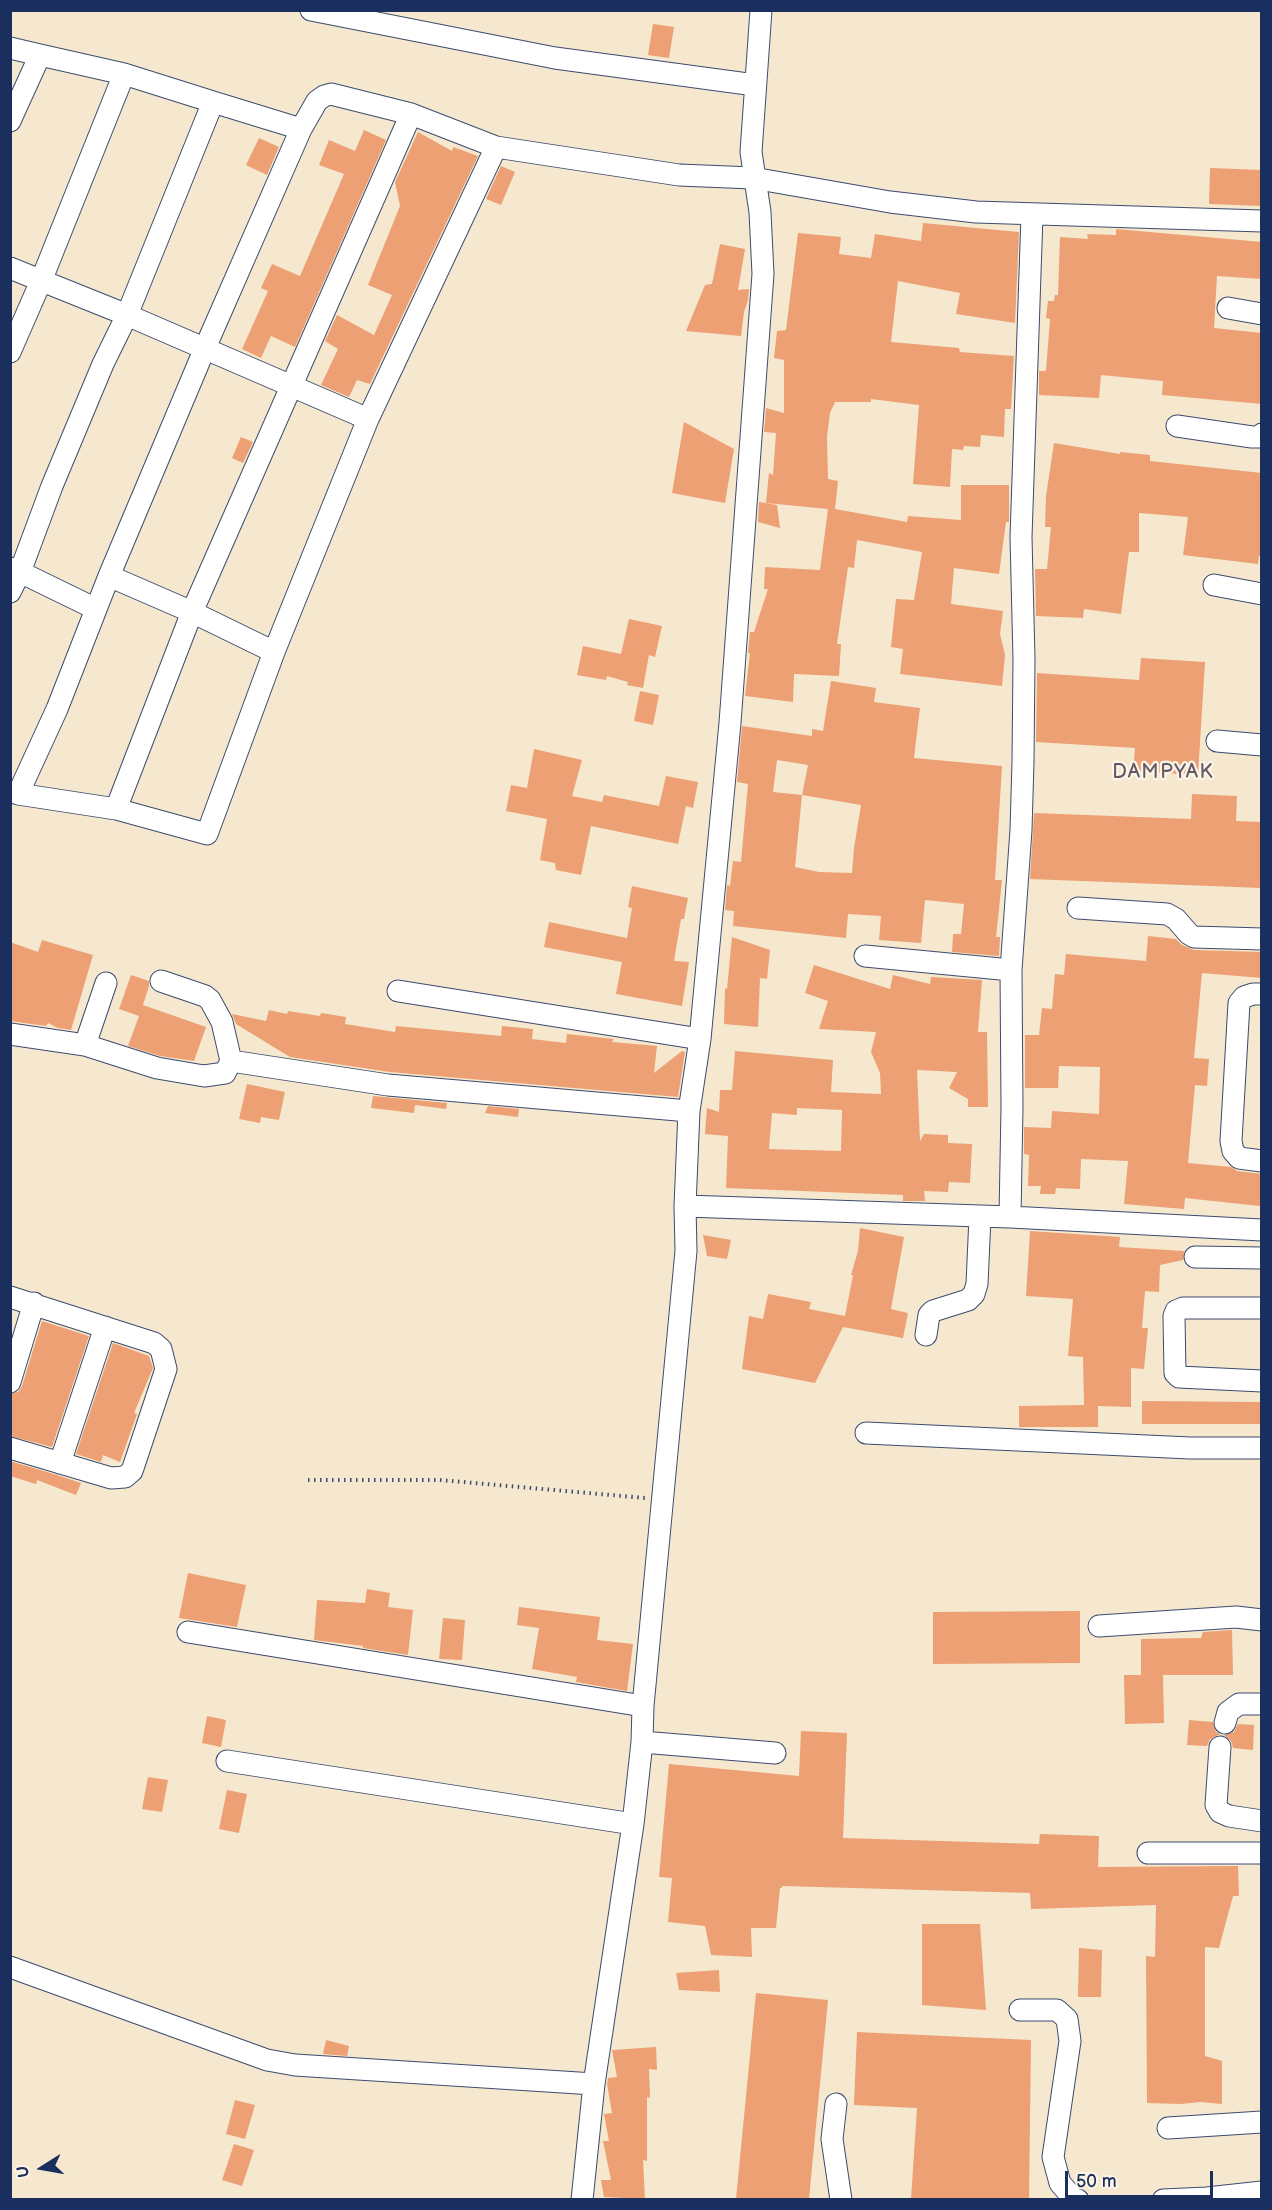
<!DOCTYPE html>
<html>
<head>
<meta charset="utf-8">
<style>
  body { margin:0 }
  #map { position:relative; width:1272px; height:2210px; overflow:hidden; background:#f5e8cf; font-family:"Balsamiq Sans",sans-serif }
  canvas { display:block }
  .frame { position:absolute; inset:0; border:12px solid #1b2f5e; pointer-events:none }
  .north { position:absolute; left:12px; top:2138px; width:60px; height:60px; -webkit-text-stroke:4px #fcf5e5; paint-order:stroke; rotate:259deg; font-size:16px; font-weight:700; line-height:24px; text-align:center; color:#1b2f5e }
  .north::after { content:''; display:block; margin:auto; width:21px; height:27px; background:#1b2f5e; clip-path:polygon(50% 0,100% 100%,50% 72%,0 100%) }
  .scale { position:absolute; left:1065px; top:2171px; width:148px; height:27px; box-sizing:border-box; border:3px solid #1b2f5e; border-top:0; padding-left:8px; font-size:18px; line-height:21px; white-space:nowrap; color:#1b2f5e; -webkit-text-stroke:4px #fcf5e5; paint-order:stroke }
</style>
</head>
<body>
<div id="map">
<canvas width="1272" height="2210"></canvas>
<div class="frame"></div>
<div class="north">U</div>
<div class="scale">50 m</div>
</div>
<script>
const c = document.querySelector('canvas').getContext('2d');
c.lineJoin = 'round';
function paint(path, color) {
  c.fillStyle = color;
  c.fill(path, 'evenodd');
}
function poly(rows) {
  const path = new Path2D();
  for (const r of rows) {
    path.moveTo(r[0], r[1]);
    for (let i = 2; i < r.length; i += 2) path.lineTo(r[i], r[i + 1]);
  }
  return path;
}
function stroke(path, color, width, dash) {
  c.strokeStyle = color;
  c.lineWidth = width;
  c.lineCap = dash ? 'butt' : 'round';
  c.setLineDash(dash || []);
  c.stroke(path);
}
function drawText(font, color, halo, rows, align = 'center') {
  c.font = font + ' "Balsamiq Sans",sans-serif';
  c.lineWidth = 4.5;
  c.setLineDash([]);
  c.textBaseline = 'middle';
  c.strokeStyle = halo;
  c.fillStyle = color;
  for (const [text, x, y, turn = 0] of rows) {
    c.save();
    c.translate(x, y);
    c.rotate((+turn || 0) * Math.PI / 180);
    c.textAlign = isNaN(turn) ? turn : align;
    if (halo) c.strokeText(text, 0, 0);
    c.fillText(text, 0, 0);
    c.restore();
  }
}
paint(poly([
  [653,24,674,27,669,58,648,55],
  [364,130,386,140,295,347,271,336,261,358,242,349,268,291,261,288,272,264,300,276,344,174,319,165,329,140,355,151],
  [418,132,452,151,453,147,478,156,370,384,357,380,349,397,321,385,338,349,325,341,337,315,374,335,392,295,368,285,400,206,395,182],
  [259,138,279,147,267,175,246,165],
  [501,166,515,172,501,205,486,199],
  [1210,168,1262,170,1262,206,1209,204],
  [923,223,1019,232,1015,323,956,314,960,293,898,281,891,342,959,348,960,352,1014,356,1011,409,1005,409,1004,437,981,435,980,447,964,446,963,450,952,449,950,487,913,484,919,405,871,399,871,402,835,402,830,413,827,437,828,479,838,481,835,509,907,522,908,516,961,520,961,485,1009,485,1009,522,1006,522,999,574,954,568,951,604,1003,611,1000,634,1005,655,1002,686,900,674,903,649,891,647,896,599,914,600,922,552,857,540,854,568,848,567,837,644,841,644,839,676,794,674,793,702,745,696,750,653,748,653,750,632,754,632,768,589,764,589,765,567,820,570,828,509,766,503,769,473,773,475,776,433,764,432,766,408,784,413,784,360,774,358,777,331,786,330,798,233,841,237,839,254,871,258,875,234,921,241],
  [1116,229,1262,242,1262,279,1217,276,1214,328,1262,333,1262,404,1162,395,1163,381,1101,375,1099,398,1039,395,1039,371,1046,371,1050,319,1046,318,1048,301,1054,301,1055,295,1058,295,1060,237,1088,239,1087,234,1116,235],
  [720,244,745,249,738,290,749,289,748,300,744,312,741,336,686,331,705,285,712,284],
  [684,422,734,449,725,503,672,493],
  [241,437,253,442,243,463,232,458],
  [1054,443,1120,454,1120,452,1150,455,1150,461,1262,473,1262,556,1259,556,1258,564,1183,555,1188,517,1139,513,1139,552,1129,552,1121,614,1084,609,1083,618,1036,616,1035,569,1047,569,1051,527,1045,527,1046,496],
  [759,502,777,505,780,528,758,522],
  [629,619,662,626,655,657,649,655,643,688,627,685,628,682,607,676,606,680,577,675,583,646,621,654],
  [1141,658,1205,662,1198,775,1133,771,1135,748,1036,742,1037,673,1139,680],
  [831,681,876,688,874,702,920,708,914,758,1002,766,995,880,1002,880,996,937,1000,937,999,956,952,952,953,934,961,934,964,904,925,900,921,943,879,940,881,916,848,914,846,938,733,926,734,911,725,910,727,885,730,886,733,861,741,862,748,784,737,782,742,726,812,736,812,729,823,731],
  [777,760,808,765,802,795,773,792],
  [802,795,861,805,854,848,852,873,819,872,795,867],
  [640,691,659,695,653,725,634,721],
  [534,749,582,760,572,796,602,802,604,795,659,806,666,776,698,782,693,808,686,806,678,844,591,826,581,875,556,870,555,863,540,860,547,819,506,811,511,785,527,788],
  [1192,794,1237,796,1236,821,1262,822,1262,888,1030,879,1034,813,1191,819],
  [632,886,688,898,684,919,681,919,674,961,689,962,682,1006,616,994,622,962,544,947,549,922,627,938,632,908,628,907],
  [1148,936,1176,939,1182,945,1194,950,1262,952,1262,978,1202,973,1194,1058,1209,1059,1207,1086,1195,1085,1188,1163,1231,1167,1237,1171,1262,1174,1260,1206,1185,1198,1184,1209,1124,1204,1128,1161,1081,1159,1080,1189,1056,1188,1055,1194,1040,1194,1041,1186,1028,1186,1029,1155,1024,1154,1024,1127,1051,1128,1052,1111,1099,1114,1100,1067,1059,1066,1058,1088,1025,1088,1025,1035,1039,1035,1042,1008,1052,1009,1055,974,1064,975,1066,954,1146,961],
  [732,937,770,950,767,979,760,978,758,1027,724,1024,725,988,727,989],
  [42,940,93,955,71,1030,58,1028,48,1023,46,1026,10,1021,10,942,38,952],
  [814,965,890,989,893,975,930,984,931,977,982,980,978,1032,987,1032,988,1107,968,1107,968,1099,949,1088,957,1072,917,1070,920,1141,924,1134,948,1135,948,1143,972,1144,970,1183,949,1182,948,1192,924,1191,925,1201,903,1201,903,1195,726,1188,728,1136,705,1134,707,1108,719,1112,720,1090,732,1090,735,1051,833,1060,831,1092,881,1094,880,1073,871,1052,876,1032,819,1029,828,1001,805,993],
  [797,1108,842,1110,841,1151,769,1149,772,1113,797,1115],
  [131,975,149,981,149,986,143,1005,206,1027,194,1061,160,1056,128,1046,139,1016,119,1009],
  [269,1010,287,1014,288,1011,320,1016,321,1013,346,1017,345,1024,395,1032,396,1026,501,1036,502,1026,533,1029,532,1039,566,1043,567,1034,614,1039,612,1042,657,1046,654,1073,682,1051,685,1052,678,1097,390,1072,290,1057,236,1024,232,1014,266,1021],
  [247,1084,285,1092,279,1120,261,1117,260,1123,239,1119],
  [373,1096,447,1103,446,1109,415,1105,414,1113,371,1108],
  [488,1106,519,1109,518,1117,485,1113],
  [860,1228,904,1237,891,1309,908,1313,903,1338,843,1327,815,1383,742,1369,749,1316,763,1319,768,1294,811,1302,809,1309,845,1316,853,1275,851,1275,858,1251],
  [1030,1231,1120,1237,1119,1247,1184,1251,1183,1260,1160,1265,1159,1292,1145,1291,1142,1328,1148,1328,1144,1369,1131,1368,1131,1407,1098,1406,1098,1427,1019,1427,1019,1406,1084,1405,1083,1357,1068,1356,1073,1299,1026,1296],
  [703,1235,731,1240,727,1259,707,1256],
  [42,1321,89,1336,52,1447,10,1436,10,1394,18,1392,22,1386],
  [113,1343,149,1356,153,1368,134,1413,137,1414,120,1462,103,1455,101,1462,76,1454],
  [1142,1401,1260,1402,1260,1424,1142,1424],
  [10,1461,57,1475,81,1483,76,1495,37,1480,36,1484,10,1476],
  [188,1573,246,1585,237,1627,179,1618],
  [367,1589,390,1593,388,1607,413,1610,408,1655,363,1648,363,1646,314,1640,317,1600,365,1603],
  [519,1607,600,1617,597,1640,633,1644,627,1691,576,1682,577,1677,532,1669,539,1628,517,1625],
  [1080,1611,1080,1663,933,1664,933,1612],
  [443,1618,465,1620,462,1660,439,1659],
  [1232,1630,1233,1675,1163,1675,1164,1723,1125,1724,1124,1675,1141,1675,1141,1639,1201,1638,1203,1632],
  [207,1716,226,1720,221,1747,202,1743],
  [1189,1720,1213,1722,1216,1732,1220,1734,1210,1739,1207,1746,1187,1745],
  [1238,1724,1254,1725,1253,1750,1233,1748,1231,1741,1224,1735,1234,1732],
  [801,1731,847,1733,843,1838,1039,1844,1040,1834,1099,1836,1098,1867,1238,1866,1239,1896,1233,1896,1219,1948,1205,1947,1205,2056,1222,2061,1222,2104,1200,2102,1181,2104,1147,2103,1146,1956,1155,1957,1156,1905,1031,1909,1030,1893,782,1886,782,1888,780,1888,776,1928,751,1928,752,1957,711,1955,705,1926,668,1922,672,1878,659,1877,669,1764,799,1776],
  [148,1777,168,1780,162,1812,142,1809],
  [227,1790,247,1794,239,1833,219,1829],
  [922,1924,980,1924,986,2010,922,2005],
  [1079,1948,1102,1950,1101,1997,1078,1997],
  [719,1970,720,1992,679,1990,676,1973],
  [756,1993,828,2000,809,2199,736,2199],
  [857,2032,1031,2040,1029,2199,911,2199,917,2108,854,2105],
  [326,2040,349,2046,347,2056,323,2054],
  [656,2047,657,2070,649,2069,650,2098,647,2097,647,2161,643,2160,645,2199,604,2197,601,2180,611,2180,603,2141,609,2141,604,2114,612,2113,607,2084,608,2078,617,2077,612,2050],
  [235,2100,255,2105,245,2139,226,2134],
  [234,2144,254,2150,242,2186,222,2180]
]), '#eca074');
const minor = poly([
  [311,10,555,58,755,85],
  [10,48,40,55],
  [10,121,40,55,124,74],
  [301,129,213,102,127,315,368,419],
  [496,147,368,419,274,652,207,834,116,809,18,794,57,709,109,576,205,348,301,129,317,101,324,96,331,94,411,114,496,147,679,175,753,178,890,202,976,212,1262,221],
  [10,268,127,315,103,364,52,486,20,572,96,609],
  [1228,308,1262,314],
  [10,352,41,281,124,74,213,102],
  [1177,426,1252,437,1259,437,1262,434],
  [10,568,20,572,10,592],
  [109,576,192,612,274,652],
  [1214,585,1262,594],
  [1217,741,1262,745],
  [116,809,192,612,411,114],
  [1078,908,1167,914,1176,919,1189,934,1194,937,1262,939],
  [865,956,1011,970],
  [161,981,205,996,210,1000,222,1022,231,1061],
  [398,991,700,1039],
  [1262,994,1253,994,1244,997,1239,1003,1231,1141,1233,1151,1239,1158,1262,1161],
  [10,1034,85,1045,157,1068,204,1076,225,1073,231,1061,388,1085,689,1111],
  [85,1045,106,983],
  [685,1206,1010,1217,1262,1230],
  [1010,1217,1012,1107,1011,970,1021,830,1023,762,1024,659,1021,537,1032,215],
  [1195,1257,1262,1258],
  [10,1297,154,1343,161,1349,166,1369,132,1471,125,1477,111,1478,10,1448],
  [1262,1308,1183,1308,1176,1311,1174,1316,1175,1373,1179,1377,1262,1381],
  [926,1335,929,1315,933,1311,968,1300,974,1294,977,1284,980,1217],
  [10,1382,34,1303],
  [866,1433,1190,1448,1262,1448],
  [60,1463,105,1327],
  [1099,1626,1236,1617,1262,1620],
  [188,1632,643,1706],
  [1225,1723,1228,1712,1239,1704,1262,1704],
  [642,1742,775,1753],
  [1220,1747,1216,1805,1220,1812,1229,1816,1262,1821],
  [227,1761,633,1824],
  [1148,1853,1262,1853],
  [10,1967,267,2060,295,2065,594,2084],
  [1020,2010,1057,2010,1067,2019,1070,2041,1053,2157,1060,2183,1073,2198,1078,2200],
  [836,2104,832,2139,841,2200],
  [1168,2128,1262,2122],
  [582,2200,594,2084,633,1824,642,1742,643,1706,686,1251,685,1206,689,1111,700,1039,730,723,763,274,760,212,751,152,761,10],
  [1163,2200,1207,2198,1262,2192]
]);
stroke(minor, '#3c4b6f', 23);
stroke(poly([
  [308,1480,440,1480,645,1498]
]), '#3c4b6f', 4, [1.5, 4.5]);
stroke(minor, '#fff', 21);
c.letterSpacing = '1.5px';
drawText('20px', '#645766', '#fcf5e5', [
  ["DAMPYAK",1163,773]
]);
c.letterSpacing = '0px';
</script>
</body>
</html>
